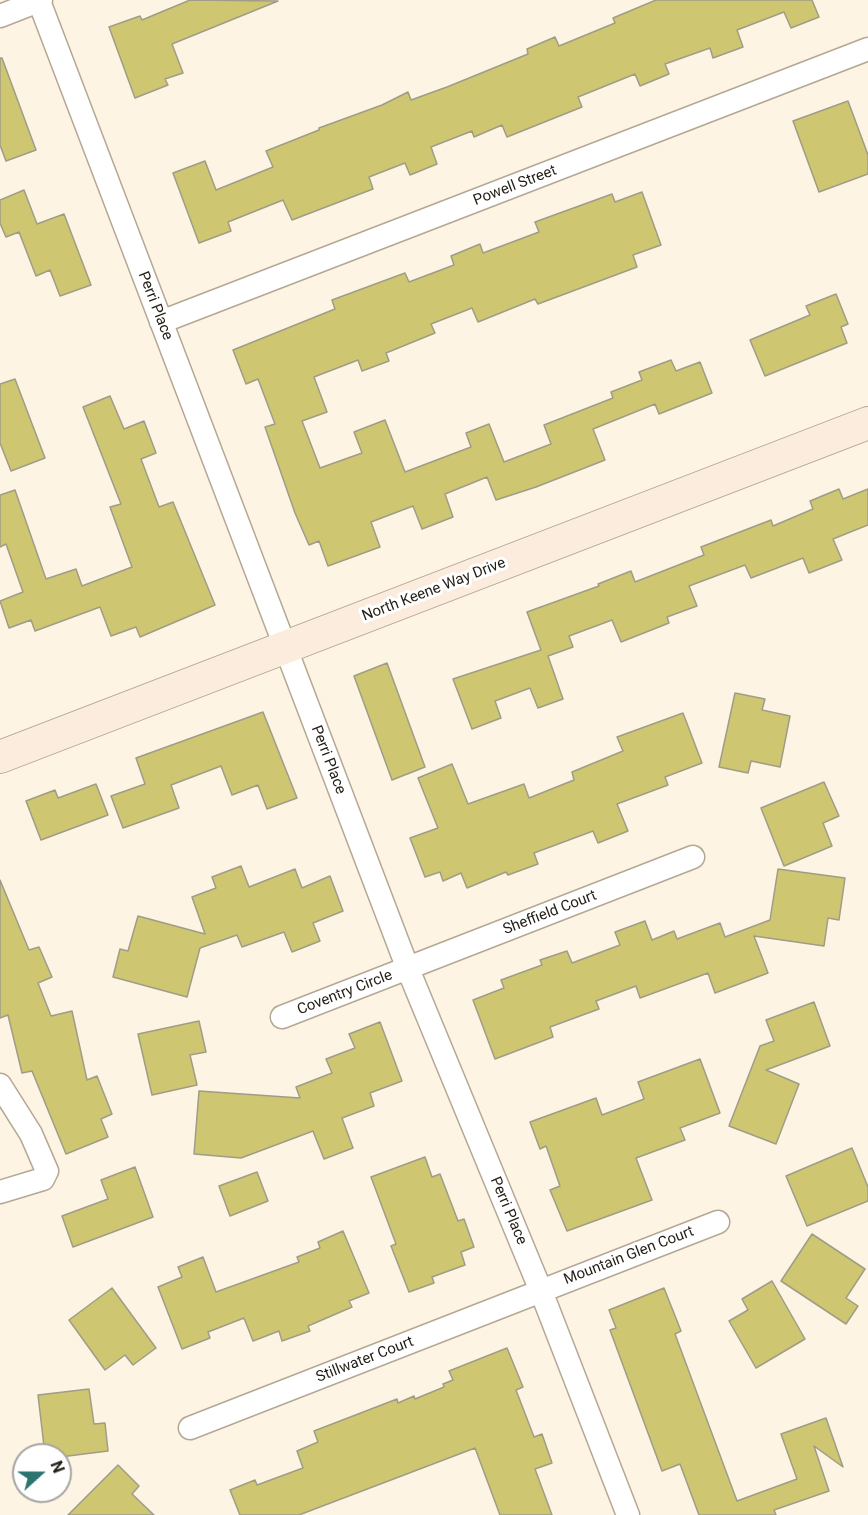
<!DOCTYPE html>
<html>
<head>
<meta charset="utf-8">
<style>
  body { margin:0 }
  #map { position:relative; width:868px; height:1515px; overflow:hidden; background:#fef4e3; font-family:Roboto,sans-serif }
  canvas { display:block }
  .north { position:absolute; left:12px; top:1443px; width:60px; height:60px; box-sizing:border-box; background:#fff; border:2px solid #a7a5a2; border-radius:50%; rotate:69deg; font-size:16px; font-weight:700; line-height:24px; text-align:center; color:#221e16 }
  .north::after { content:''; display:block; margin:auto; width:21px; height:27px; background:#2b746f; clip-path:polygon(50% 0,100% 100%,50% 72%,0 100%) }
</style>
</head>
<body>
<div id="map">
<canvas width="868" height="1515"></canvas>
<div class="north">N</div>
</div>
<script>
const c = document.querySelector('canvas').getContext('2d');
c.lineJoin = 'round';
function paint(path, color) {
  c.fillStyle = color;
  c.fill(path, 'evenodd');
}
function poly(rows) {
  const path = new Path2D();
  for (const r of rows) {
    path.moveTo(r[0], r[1]);
    for (let i = 2; i < r.length; i += 2) path.lineTo(r[i], r[i + 1]);
  }
  return path;
}
function stroke(path, color, width, dash) {
  c.strokeStyle = color;
  c.lineWidth = width;
  c.lineCap = dash ? 'butt' : 'round';
  c.setLineDash(dash || []);
  c.stroke(path);
}
function drawText(font, color, halo, rows, align = 'center') {
  c.font = font + ' Roboto,sans-serif';
  c.lineWidth = 6;
  c.setLineDash([]);
  c.textBaseline = 'middle';
  c.strokeStyle = halo;
  c.fillStyle = color;
  for (const [text, x, y, turn = 0] of rows) {
    c.save();
    c.translate(x, y);
    c.rotate((+turn || 0) * Math.PI / 180);
    c.textAlign = isNaN(turn) ? turn : align;
    if (halo) c.strokeText(text, 0, 0);
    c.fillText(text, 0, 0);
    c.restore();
  }
}
const building = poly([
  [190,0,278,1,172,44,183,73,165,79,168,85,135,98,109,27,140,16,142,20,190,0],
  [656,0,812,0,819,17,791,28,784,12,737,30,743,47,713,58,710,48,665,64,669,74,640,86,635,74,578,97,582,107,507,137,502,125,474,137,472,131,431,147,437,164,410,175,405,163,369,177,373,189,292,220,283,200,228,222,231,231,199,243,173,173,205,161,216,190,273,167,266,151,319,130,319,128,382,105,408,92,411,100,447,87,528,54,527,49,555,37,559,46,615,23,613,18,656,0],
  [0,58,2,58,36,150,6,161,0,145,0,58],
  [848,101,868,155,868,174,819,192,793,121,848,101],
  [24,190,37,224,64,214,91,285,60,296,50,270,36,276,19,232,6,237,0,223,0,200,24,190],
  [642,192,661,245,633,255,637,267,538,304,535,299,478,322,472,308,431,324,435,333,386,353,389,361,362,371,358,360,314,377,327,412,302,421,320,468,362,453,354,432,385,420,405,472,471,447,466,433,489,424,504,462,551,444,544,425,613,398,611,392,642,380,639,372,671,360,676,371,700,362,712,393,659,414,655,404,593,429,605,460,536,487,496,500,487,477,445,494,453,517,422,529,413,506,371,522,380,547,328,566,319,541,309,545,295,513,265,427,275,424,258,379,246,384,233,350,335,309,332,300,405,273,409,282,454,265,451,256,480,244,483,253,539,232,535,222,612,194,615,202,642,192],
  [836,294,848,324,841,327,847,343,765,376,750,340,810,315,806,306,836,294],
  [15,379,45,458,11,471,0,443,0,384,15,379],
  [110,396,124,429,144,421,156,453,141,459,159,507,173,502,215,605,140,637,136,627,111,636,100,607,35,631,31,620,9,628,0,601,23,592,6,544,0,547,0,495,15,490,46,579,76,569,82,586,132,567,110,507,121,504,83,407,110,396],
  [839,489,843,499,868,489,868,525,833,539,842,560,809,573,803,558,751,578,745,565,689,586,697,606,667,617,669,623,621,642,612,620,569,636,573,647,548,656,563,699,538,708,530,688,495,701,501,718,472,729,453,679,541,650,527,612,599,586,598,584,631,571,635,582,704,555,701,547,771,520,773,526,813,509,810,501,839,489],
  [387,663,425,767,392,780,354,676,387,663],
  [735,693,765,699,762,710,790,716,780,767,751,761,748,773,719,767,735,693],
  [263,712,297,798,267,809,258,785,232,795,221,766,171,785,179,808,123,828,111,796,145,784,136,758,263,712],
  [683,713,702,763,665,777,668,785,617,804,628,831,598,843,593,831,534,853,538,864,508,875,506,872,467,888,461,873,443,881,440,872,425,877,410,838,438,828,418,778,452,764,468,804,524,784,529,798,574,780,572,772,623,751,617,737,683,713],
  [824,782,839,816,823,823,832,846,784,866,761,808,824,782],
  [96,784,108,815,41,840,26,801,55,790,58,798,96,784],
  [241,866,249,887,295,869,302,888,330,876,343,911,313,923,320,941,292,952,284,932,242,947,237,935,200,948,187,997,113,977,120,949,128,951,138,916,205,934,192,897,216,888,212,877,241,866],
  [778,869,845,878,839,920,828,918,824,946,754,936,768,973,715,993,708,973,640,998,636,986,596,1001,599,1009,550,1027,553,1037,495,1059,473,1000,504,988,501,980,542,965,540,960,567,951,572,963,620,945,615,932,645,921,652,940,674,931,677,939,720,923,725,937,770,920,778,869],
  [0,880,29,950,39,947,52,977,38,983,51,1016,72,1011,87,1080,97,1076,112,1114,101,1119,108,1137,66,1154,32,1071,22,1073,8,1015,0,1018,0,880],
  [814,1002,830,1046,766,1070,799,1084,776,1144,729,1126,760,1046,774,1041,766,1020,814,1002],
  [199,1021,206,1052,190,1055,197,1085,152,1095,138,1034,199,1021],
  [380,1022,402,1081,370,1093,374,1106,342,1118,353,1148,324,1159,313,1131,241,1158,194,1154,199,1091,300,1098,296,1087,332,1073,326,1059,355,1048,349,1034,380,1022],
  [700,1059,720,1113,680,1128,685,1140,636,1158,652,1200,567,1231,550,1190,560,1186,546,1146,540,1149,530,1122,596,1098,602,1115,644,1099,638,1082,700,1059],
  [852,1148,868,1187,868,1201,807,1226,786,1176,852,1148],
  [425,1157,432,1177,440,1174,458,1221,464,1219,474,1247,461,1252,465,1265,432,1277,434,1283,409,1292,391,1246,396,1244,371,1177,425,1157],
  [135,1167,153,1217,73,1247,62,1216,108,1199,101,1180,135,1167],
  [257,1172,268,1201,230,1216,219,1186,257,1172],
  [343,1231,369,1293,349,1301,352,1307,308,1326,310,1331,282,1341,279,1331,253,1341,244,1318,208,1332,210,1338,182,1349,158,1287,182,1277,178,1267,203,1257,216,1292,299,1262,297,1257,320,1248,318,1242,343,1231],
  [812,1234,865,1269,846,1298,858,1306,846,1324,781,1281,812,1234],
  [772,1281,805,1339,756,1368,729,1321,748,1310,742,1299,772,1281],
  [112,1288,156,1348,133,1365,125,1355,105,1370,69,1320,112,1288],
  [664,1288,681,1331,675,1334,737,1501,797,1479,781,1434,826,1418,843,1467,814,1446,829,1491,774,1510,776,1515,699,1515,680,1464,662,1471,610,1330,616,1328,609,1310,664,1288],
  [507,1348,523,1387,516,1390,534,1437,542,1434,552,1463,535,1469,552,1515,500,1515,475,1448,299,1515,240,1515,230,1490,255,1480,257,1485,303,1468,297,1451,318,1442,314,1431,397,1399,398,1403,414,1396,415,1399,444,1387,443,1384,453,1380,449,1371,507,1348],
  [89,1389,94,1424,105,1423,108,1451,60,1457,45,1455,38,1395,89,1389],
  [118,1465,139,1486,132,1494,154,1515,68,1515,118,1465]
]);
paint(building, '#cec670');
stroke(building, '#9f9d87', 1.5);
const street = poly([
  [39,1,408,969,541,1291,628,1515],
  [0,16,41,0],
  [161,322,868,49],
  [282,1017,693,857],
  [0,1085,31,1134,47,1171,43,1179,0,1192],
  [190,1428,718,1222]
]);
const secondary = poly([
  [0,757,868,423]
]);
stroke(street, '#b4a894', 25);
stroke(secondary, '#b4a894', 34);
stroke(street, '#fff', 22);
stroke(secondary, '#fcecde', 32);
drawText('15px', '#221e16', '#fff', [
  ["Powell Street",515,186,-21],
  ["Perri Place",155,306,69],
  ["North Keene Way Drive",434,590,-21],
  ["Perri Place",328,760,69],
  ["Sheffield Court",550,913,-21],
  ["Coventry Circle",345,993,-21],
  ["Perri Place",508,1211,67],
  ["Mountain Glen Court",629,1256,-21],
  ["Stillwater Court",365,1360,-21]
]);
</script>
</body>
</html>
